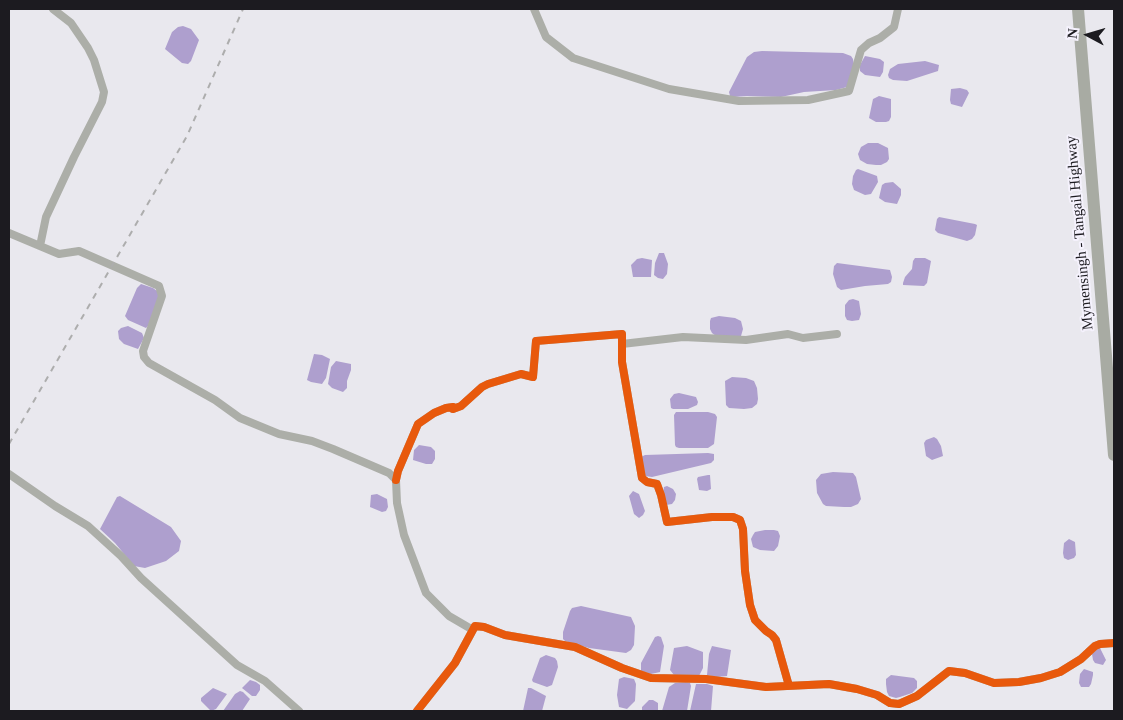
<!DOCTYPE html>
<html>
<head>
<meta charset="utf-8">
<style>
  body { margin:0 }
  #map { position:relative; width:1123px; height:720px; overflow:hidden; background:#e9e8ee; font-family:"Times New Roman",serif }
  canvas { display:block }
  .frame { position:absolute; inset:0; border:10px solid #1c1b20; pointer-events:none }
  .north { position:absolute; left:1063px; top:10px; width:50px; height:50px; -webkit-text-stroke:4px #f5f2fd; paint-order:stroke; rotate:276deg; font-size:14px; font-weight:700; line-height:20px; text-align:center; color:#1c1b20 }
  .north::after { content:''; display:block; margin:auto; width:18px; height:22px; background:#1c1b20; clip-path:polygon(50% 0,100% 100%,50% 72%,0 100%) }
</style>
</head>
<body>
<div id="map">
<canvas width="1123" height="720"></canvas>
<div class="frame"></div>
<div class="north">N</div>
</div>
<script>
const c = document.querySelector('canvas').getContext('2d');
c.lineJoin = 'round';
function paint(path, color) {
  c.fillStyle = color;
  c.fill(path, 'evenodd');
}
function poly(rows) {
  const path = new Path2D();
  for (const r of rows) {
    path.moveTo(r[0], r[1]);
    for (let i = 2; i < r.length; i += 2) path.lineTo(r[i], r[i + 1]);
  }
  return path;
}
function stroke(path, color, width, dash) {
  c.strokeStyle = color;
  c.lineWidth = width;
  c.lineCap = dash ? 'butt' : 'round';
  c.setLineDash(dash || []);
  c.stroke(path);
}
function drawText(font, color, halo, rows, align = 'center') {
  c.font = font + ' "Times New Roman",serif';
  c.lineWidth = 4;
  c.setLineDash([]);
  c.textBaseline = 'middle';
  c.strokeStyle = halo;
  c.fillStyle = color;
  for (const [text, x, y, turn = 0] of rows) {
    c.save();
    c.translate(x, y);
    c.rotate((+turn || 0) * Math.PI / 180);
    c.textAlign = isNaN(turn) ? turn : align;
    if (halo) c.strokeText(text, 0, 0);
    c.fillText(text, 0, 0);
    c.restore();
  }
}
paint(poly([
  [183,26,191,29,199,40,191,61,188,64,182,63,165,49,172,32,178,27],
  [762,51,843,53,851,56,853,59,854,66,847,87,836,90,804,92,781,97,747,96,733,97,730,96,729,92,747,57,754,52],
  [865,56,880,59,884,62,883,72,880,77,865,75,860,71,860,65],
  [925,61,939,65,938,71,907,81,893,80,889,78,888,75,890,69,898,64],
  [960,88,967,90,969,93,962,107,951,104,950,100,951,89],
  [879,96,891,99,891,117,889,121,886,122,876,122,869,118,873,99],
  [868,143,878,143,888,148,889,159,887,162,881,165,876,165,867,164,860,160,858,154,861,147],
  [858,169,877,176,878,182,871,194,865,195,854,190,852,184,853,176,856,170],
  [893,182,901,189,901,195,897,204,885,202,879,198,882,185,885,183],
  [939,217,975,224,977,225,975,235,972,239,967,241,938,233,935,230,937,219],
  [659,253,664,253,668,264,667,274,663,279,658,278,654,275,655,263],
  [642,258,652,260,651,277,633,277,631,265,637,259],
  [915,258,925,258,931,261,927,283,924,286,903,285,903,283,905,277,912,269,913,261],
  [837,263,890,270,892,277,891,282,888,284,865,286,841,290,837,287,833,274,834,266],
  [141,284,153,288,157,291,159,297,148,326,146,328,128,320,125,316,137,288],
  [853,299,859,301,861,314,859,320,852,321,847,320,845,316,845,305,849,300],
  [719,316,735,318,741,321,743,329,741,336,716,336,712,333,710,329,710,321,711,318],
  [128,326,142,333,144,338,138,349,124,344,119,339,118,331,121,328],
  [314,354,322,355,330,359,326,378,322,384,311,382,307,380],
  [336,361,351,364,351,370,347,381,347,388,343,392,332,388,328,384,331,367],
  [732,377,746,378,754,381,757,388,758,399,757,404,752,408,744,409,729,408,726,405,725,381],
  [679,393,696,397,698,402,697,405,688,409,673,409,671,408,670,399,674,394],
  [676,412,708,412,715,414,717,417,714,444,708,448,679,448,676,447,675,445,674,415],
  [934,437,937,439,941,446,943,456,932,460,926,456,924,443,926,440],
  [419,445,431,447,435,451,435,459,432,464,426,464,413,460,414,450],
  [708,453,714,454,714,460,711,463,652,477,645,476,641,457,645,455],
  [833,472,853,473,856,477,861,499,858,504,851,507,844,507,826,506,823,504,817,493,816,480,821,474],
  [708,475,710,475,711,489,707,491,699,490,697,479,698,477],
  [667,486,673,489,676,494,675,500,672,504,666,505,663,493,664,487],
  [633,491,639,494,645,511,643,515,639,518,634,514,629,496],
  [377,494,387,499,388,507,386,511,382,512,370,507,371,495],
  [120,496,171,527,181,541,179,551,166,561,145,568,134,566,115,543,100,529,117,497],
  [765,530,774,530,778,531,780,536,778,546,774,551,760,550,753,547,751,539,753,535,755,532],
  [1069,539,1075,542,1076,555,1074,558,1068,560,1064,558,1063,553,1064,543],
  [581,606,631,617,635,626,634,645,631,650,626,653,589,648,565,641,563,639,563,632,570,611,572,608],
  [658,636,661,637,664,646,660,672,651,674,641,671,641,663,655,637],
  [687,646,703,652,703,668,699,676,683,677,674,675,670,670,674,648],
  [712,646,731,650,727,676,717,677,707,675,709,654],
  [1098,648,1100,648,1106,660,1103,665,1095,663,1093,660,1092,654],
  [546,655,555,658,557,661,558,667,552,685,547,687,533,682,532,680,540,658],
  [1084,669,1093,672,1093,675,1091,684,1089,687,1081,687,1079,683,1080,674],
  [891,675,914,678,917,681,917,688,912,693,900,697,896,698,889,696,887,692,886,684,886,679],
  [624,677,634,679,636,684,635,701,627,709,619,707,617,695,619,679],
  [250,680,256,682,260,685,260,690,256,696,252,696,242,688],
  [686,682,690,683,691,686,687,711,662,711,669,687,675,683],
  [696,684,707,684,713,686,711,711,690,711],
  [213,688,227,694,216,709,211,711,201,701,201,698],
  [528,688,531,688,546,696,542,711,523,711],
  [240,691,243,692,250,699,242,711,223,711,235,694],
  [649,700,653,700,658,703,658,711,642,711,642,707]
]), '#ae9fce');
stroke(poly([
  [534,9,546,37,573,58,669,89,739,101,808,100,849,91,861,50,869,43,880,38,894,27,898,9],
  [9,233,59,254,79,251,159,286,162,296,143,351,144,357,149,363,215,400,240,418,279,434,312,441,333,449,389,473,396,480,397,503,404,535,426,593,449,616,473,630],
  [40,246,46,217,74,157,102,102,104,92,94,60,88,48,71,23,53,9],
  [622,344,683,337,746,340,788,334,803,338,837,334],
  [9,474,55,506,88,526,121,556,141,578,237,665,265,681,299,711],
  [396,480,398,471,418,424,434,413,446,408,453,407,453,409,461,406,482,387,488,384,521,374,533,377,536,341,622,334,622,362,642,478,647,482,657,484,661,495,667,522,712,517,733,517,740,520,743,529,745,571,750,605,755,620,766,631,772,635,776,640,789,686],
  [417,711,455,663,475,626,484,627,505,635,575,647,622,668,651,678,706,679,766,687,829,684,857,689,877,695,890,703,899,704,917,696,949,671,965,673,994,683,1019,682,1041,678,1060,672,1081,659,1095,646,1100,644,1114,643]
]), '#acaea8', 8);
stroke(poly([
  [1078,9,1114,455]
]), '#a8aba3', 12);
stroke(poly([
  [9,444,187,136,243,9]
]), '#adadad', 2, [6, 6]);
stroke(poly([
  [396,480,398,471,418,424,434,413,446,408,453,407,453,409,461,406,482,387,488,384,521,374,533,377,536,341,622,334,622,362,642,478,647,482,657,484,661,495,667,522,712,517,733,517,740,520,743,529,745,571,750,605,755,620,766,631,772,635,776,640,789,686],
  [417,711,455,663,475,626,484,627,505,635,575,647,622,668,651,678,706,679,766,687,829,684,857,689,877,695,890,703,899,704,917,696,949,671,965,673,994,683,1019,682,1041,678,1060,672,1081,659,1095,646,1100,644,1114,643]
]), '#e8590c', 8);
drawText('15px', '#1c1b20', '#f5f2fd', [
  ["Mymensingh - Tangail Highway",1080,233,-95]
]);
</script>
</body>
</html>
